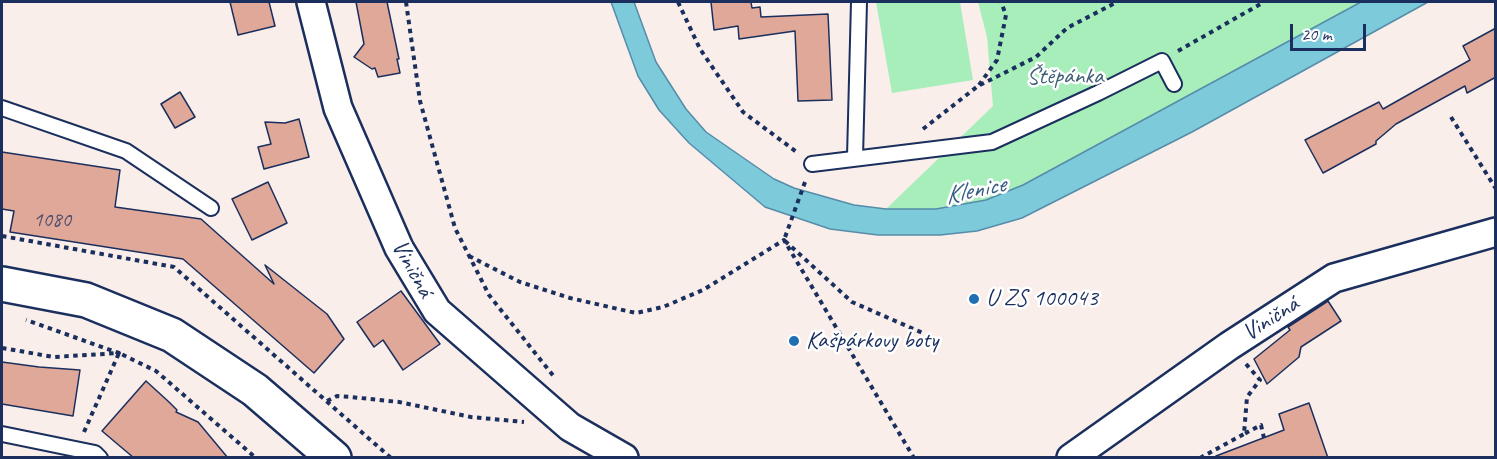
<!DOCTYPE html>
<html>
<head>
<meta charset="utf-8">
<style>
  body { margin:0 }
  #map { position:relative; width:1497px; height:459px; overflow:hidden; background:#f9eeea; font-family:Caveat,sans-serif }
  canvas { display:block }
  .frame { position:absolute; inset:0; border:3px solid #1b2f5e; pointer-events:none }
  .scale { position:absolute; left:1290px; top:24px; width:76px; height:27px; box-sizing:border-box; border:3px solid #1b2f5e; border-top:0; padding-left:8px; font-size:18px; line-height:21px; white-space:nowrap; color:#1b2f5e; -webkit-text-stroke:4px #fff; paint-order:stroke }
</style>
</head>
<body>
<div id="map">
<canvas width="1497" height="459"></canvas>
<div class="frame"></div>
<div class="scale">20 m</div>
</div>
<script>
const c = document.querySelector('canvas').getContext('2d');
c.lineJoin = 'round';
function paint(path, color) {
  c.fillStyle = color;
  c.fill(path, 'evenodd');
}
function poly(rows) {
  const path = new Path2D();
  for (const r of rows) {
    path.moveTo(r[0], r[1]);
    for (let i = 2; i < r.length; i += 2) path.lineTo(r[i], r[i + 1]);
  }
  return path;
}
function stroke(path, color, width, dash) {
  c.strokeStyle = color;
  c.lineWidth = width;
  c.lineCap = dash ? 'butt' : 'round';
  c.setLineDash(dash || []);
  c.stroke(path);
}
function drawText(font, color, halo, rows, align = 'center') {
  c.font = font + ' Caveat,sans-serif';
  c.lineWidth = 5;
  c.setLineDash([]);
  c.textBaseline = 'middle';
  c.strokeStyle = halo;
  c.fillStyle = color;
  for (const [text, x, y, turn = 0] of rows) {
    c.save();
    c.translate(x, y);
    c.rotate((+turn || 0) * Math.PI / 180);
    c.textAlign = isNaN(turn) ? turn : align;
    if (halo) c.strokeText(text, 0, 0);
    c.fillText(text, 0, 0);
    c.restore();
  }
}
paint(poly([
  [876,2,960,2,973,80,892,93],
  [978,2,1361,2,1023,185,986,200,936,209,886,209,993,106,987,37]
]), '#a7eebb');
const water = poly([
  [611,2,634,2,656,62,686,109,706,132,774,179,794,188,854,205,886,209,936,209,986,200,1023,185,1361,2,1428,2,1192,132,1022,218,977,231,940,235,878,235,830,229,765,207,689,143,659,110,638,76,611,2]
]);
paint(water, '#7dcadb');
stroke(water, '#568ca9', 1.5);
const building = poly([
  [230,2,269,2,275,26,238,35,230,2],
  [356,2,387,2,399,59,397,59,400,73,378,77,375,68,372,69,354,57,364,44,356,2],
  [711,2,751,2,752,8,760,7,761,17,828,14,832,100,798,101,795,31,739,39,738,26,714,30,711,2],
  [1496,28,1496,77,1467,93,1465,86,1396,124,1376,141,1376,144,1323,173,1305,140,1379,102,1383,109,1470,60,1463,46,1496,28],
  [180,92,195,117,175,128,161,104,180,92],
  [299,119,309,157,264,169,258,147,271,144,265,122,285,123,299,119],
  [2,152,120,170,115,207,201,219,274,284,265,265,327,314,344,339,314,373,183,259,10,232,14,211,2,209,2,152],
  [268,182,287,223,252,240,232,199,268,182],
  [401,291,440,344,403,370,383,340,374,347,357,322,401,291],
  [1328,301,1341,321,1301,347,1299,357,1267,384,1254,359,1290,330,1288,327,1328,301],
  [2,362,39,367,80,370,73,416,2,404,2,362],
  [146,381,169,402,177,410,176,412,198,422,228,458,134,458,102,431,146,381],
  [1309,403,1328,458,1217,458,1216,456,1284,430,1279,414,1309,403]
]);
paint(building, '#e0a898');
stroke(building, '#1b2f5e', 1.5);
const lane = poly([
  [2,108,126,151,211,208],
  [855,157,859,2],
  [812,164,992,142,1098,93,1162,61,1174,84],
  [2,434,95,453,100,458]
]);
const street = poly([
  [311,2,338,108,399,248,437,311,570,427,624,458],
  [1071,458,1229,346,1334,278,1496,232]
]);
const secondary = poly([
  [2,284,86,300,172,335,255,390,334,458]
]);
stroke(lane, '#1b2f5e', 18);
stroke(street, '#1b2f5e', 32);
stroke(secondary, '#1b2f5e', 38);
stroke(poly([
  [406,2,420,101,455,228,489,295,555,378],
  [678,2,700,49,743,112,798,153],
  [1178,51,1264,2],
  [979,85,997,60,1006,15,1001,2],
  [1451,117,1496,189],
  [923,129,978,86,1036,57,1067,28,1117,2],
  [805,182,784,240,852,302,925,334],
  [2,236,174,267,391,458],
  [469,256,520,282,570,298,636,313,663,307,703,290,784,240,914,458],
  [2,348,54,357,119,353,26,320],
  [1246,364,1260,380,1247,397,1244,434,1261,425,1264,438],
  [327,401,337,396,351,397,399,402,471,417,524,422],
  [84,432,119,353,156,371,256,458],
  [1200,458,1244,434]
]), '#1b2f5e', 4, [4.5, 4.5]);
stroke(lane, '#fff', 14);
stroke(street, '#fff', 27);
stroke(secondary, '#fff', 33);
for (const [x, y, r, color] of [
  [974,299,6,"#1f6fb2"],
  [794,341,6,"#1f6fb2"]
]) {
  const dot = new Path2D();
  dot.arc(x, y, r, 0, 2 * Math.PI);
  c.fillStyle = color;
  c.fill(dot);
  stroke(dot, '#fff', 2);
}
drawText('21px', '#4c4d6c', null, [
  ["1080",52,220]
]);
drawText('24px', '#3e5f75', '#fff', [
  ["Štěpánka",1065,77]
]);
drawText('24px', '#1b2f5e', '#fff', [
  ["Viničná",412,269,61],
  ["Viničná",1271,319,-33]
]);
drawText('24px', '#1b2f5e', '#fff', [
  ["U ZS 100043",986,299],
  ["Kašpárkovy boty",806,341]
], 'left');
drawText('italic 26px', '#385e84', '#fff', [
  ["Klenice",975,191,-12]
]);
</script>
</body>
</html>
